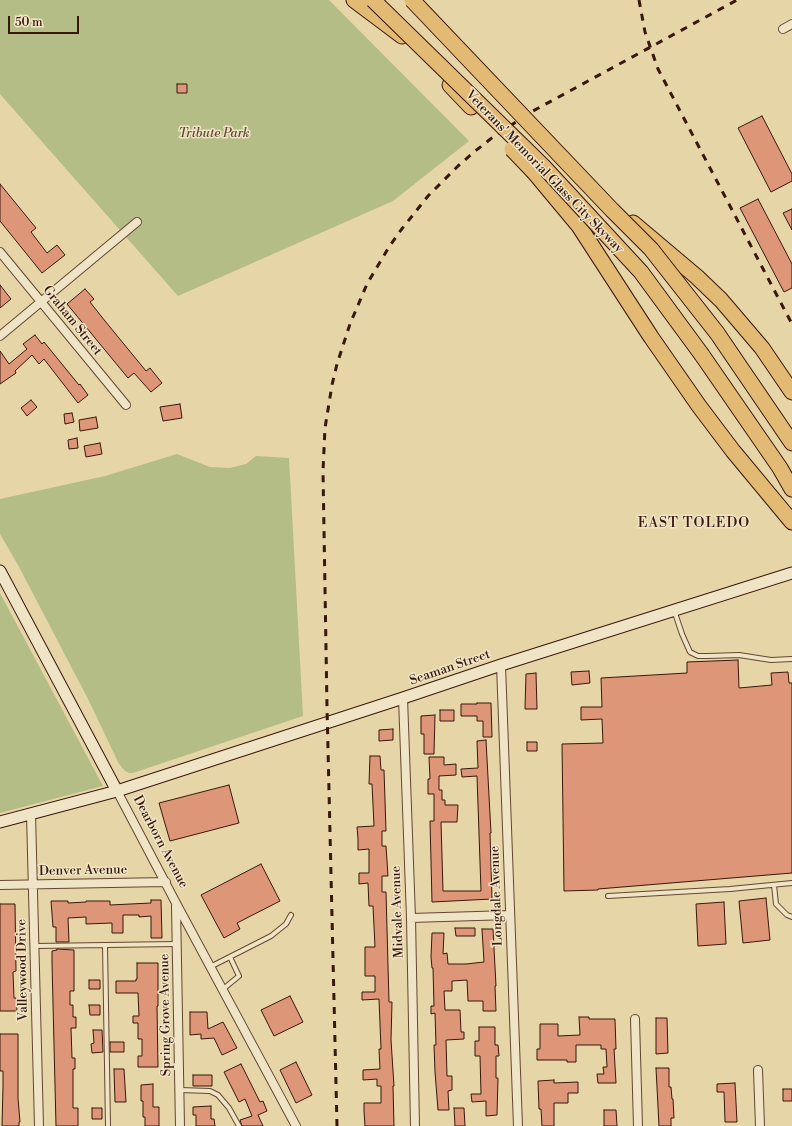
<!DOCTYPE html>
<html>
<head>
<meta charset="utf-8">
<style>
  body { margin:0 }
  #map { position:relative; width:792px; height:1126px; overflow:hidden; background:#e6d5a7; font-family:"Libre Bodoni",serif }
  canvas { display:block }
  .scale { position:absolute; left:8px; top:16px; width:71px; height:18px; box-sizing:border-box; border:2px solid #39170b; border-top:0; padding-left:5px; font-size:12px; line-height:14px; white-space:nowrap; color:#39170b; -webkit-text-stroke:3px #efe4c6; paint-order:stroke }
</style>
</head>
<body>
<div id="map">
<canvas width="792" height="1126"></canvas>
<div class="scale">50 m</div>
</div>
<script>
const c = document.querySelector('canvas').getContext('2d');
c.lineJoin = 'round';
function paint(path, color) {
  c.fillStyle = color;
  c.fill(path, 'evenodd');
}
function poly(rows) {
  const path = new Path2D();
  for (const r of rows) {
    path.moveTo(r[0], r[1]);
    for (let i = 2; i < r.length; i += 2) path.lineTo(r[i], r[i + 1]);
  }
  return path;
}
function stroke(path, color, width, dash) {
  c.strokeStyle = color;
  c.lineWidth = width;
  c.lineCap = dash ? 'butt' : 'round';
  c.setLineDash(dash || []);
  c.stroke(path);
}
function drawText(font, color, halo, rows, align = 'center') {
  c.font = font + ' "Libre Bodoni",serif';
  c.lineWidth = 3;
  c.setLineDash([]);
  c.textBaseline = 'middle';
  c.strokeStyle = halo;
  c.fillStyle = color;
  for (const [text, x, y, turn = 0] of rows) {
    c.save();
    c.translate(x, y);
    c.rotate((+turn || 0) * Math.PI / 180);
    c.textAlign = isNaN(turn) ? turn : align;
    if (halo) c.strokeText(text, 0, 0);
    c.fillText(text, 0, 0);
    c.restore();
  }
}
paint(poly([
  [0,0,329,0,469,141,393,201,178,296,0,94],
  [177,454,210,467,230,468,246,464,256,456,289,458,303,716,133,773,129,773,125,771,119,764,88,699,18,565,0,534,0,499,105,476],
  [0,593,103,786,0,813]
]), '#b5bd87');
const building = poly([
  [177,84,187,84,187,93,177,93,177,84],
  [762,116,792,174,792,181,771,192,738,128,762,116],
  [0,184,36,228,31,232,47,253,57,245,65,255,42,273,0,221,0,184],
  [758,199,792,264,792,288,784,292,740,208,758,199],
  [792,209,792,230,783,213,792,209],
  [0,285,11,299,0,308,0,285],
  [85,289,94,299,90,302,105,321,146,371,150,368,162,383,151,392,134,373,128,378,67,304,85,289],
  [35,335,42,344,44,342,79,385,80,384,88,395,78,403,44,359,39,364,32,355,15,371,16,373,0,384,0,351,9,364,27,349,23,344,35,335],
  [31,400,37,407,27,416,21,408,31,400],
  [180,404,182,418,163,421,160,407,180,404],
  [72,413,74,422,65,424,64,414,72,413],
  [96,417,98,428,80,431,79,420,96,417],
  [77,438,78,448,69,449,68,440,77,438],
  [100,443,102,454,86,457,84,446,100,443],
  [738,660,739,688,772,685,771,673,788,672,789,683,792,683,792,873,598,889,598,890,564,891,562,744,603,743,602,719,581,720,581,707,602,707,601,678,687,673,687,662,738,660],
  [589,671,590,683,572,685,571,672,589,671],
  [536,673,537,709,525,709,526,674,536,673],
  [477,703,491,703,492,737,483,737,483,721,477,721,477,716,461,716,461,704,477,704,477,703],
  [440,710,454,710,454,721,440,721,440,710],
  [435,715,434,754,424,754,424,734,421,734,421,716,435,715],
  [393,729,393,740,379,741,379,730,393,729],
  [486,740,491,833,490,833,492,899,432,902,430,821,434,821,434,794,428,794,428,779,430,779,429,757,444,757,444,765,456,764,456,775,439,776,439,790,442,790,442,800,445,800,445,805,458,805,457,822,441,822,443,891,481,891,477,776,462,777,461,769,478,768,477,741,486,740],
  [527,742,537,742,537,751,527,751,527,742],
  [370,756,380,756,381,770,384,770,386,831,382,831,382,846,386,846,388,876,382,876,382,892,386,892,389,1002,392,1002,391,1040,394,1086,393,1086,394,1126,365,1126,364,1111,364,1103,381,1103,381,1086,377,1086,377,1079,363,1080,363,1070,380,1069,379,1049,381,1049,379,999,362,1000,362,992,375,992,375,976,365,976,365,947,375,947,373,906,369,906,368,883,359,884,359,873,369,873,369,849,358,850,358,839,357,827,374,826,372,784,369,784,370,756],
  [229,785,239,823,170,841,159,803,229,785],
  [261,864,280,901,237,923,240,929,224,938,201,895,261,864],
  [766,898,770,940,743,943,739,901,766,898],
  [151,900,161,900,162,938,151,938,151,916,139,917,139,915,123,915,123,933,112,933,112,923,86,924,86,917,68,918,69,942,56,942,56,927,53,927,51,901,68,901,68,903,86,902,86,901,110,901,110,905,151,903,151,900],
  [724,902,726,944,698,946,696,904,724,902],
  [0,904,15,904,16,971,13,972,14,998,16,998,17,1011,0,1011,0,904],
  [455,928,475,928,475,936,456,936,455,928],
  [482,929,493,929,496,986,495,986,496,1011,483,1011,483,1001,468,1001,467,980,452,981,452,991,444,991,445,1010,460,1010,461,1032,464,1032,464,1039,446,1040,447,1076,452,1076,452,1090,448,1091,449,1110,438,1110,435,1072,434,1045,436,1045,435,1013,431,1014,431,1006,434,1006,433,968,432,968,431,957,432,933,444,933,443,954,447,953,448,964,466,964,484,962,482,929],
  [57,949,74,950,74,991,70,991,70,1005,73,1005,73,1017,76,1017,76,1028,71,1028,72,1058,75,1058,75,1069,73,1069,73,1108,78,1108,78,1126,56,1126,52,963,52,951,57,950,57,949],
  [137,963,158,963,158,1006,157,1006,158,1067,138,1067,138,1056,142,1056,142,1039,138,1039,138,1023,133,1023,133,1016,139,1016,138,993,116,993,116,981,136,981,136,979,137,979,137,963],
  [89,980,100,980,100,989,89,989,89,980],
  [290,996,303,1022,274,1036,261,1010,290,996],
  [89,1005,100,1005,100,1015,90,1015,89,1005],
  [190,1012,207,1012,208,1029,223,1022,237,1048,222,1055,214,1038,201,1039,201,1034,190,1035,190,1012],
  [579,1017,589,1017,589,1019,615,1019,616,1049,614,1049,616,1083,598,1083,597,1074,604,1074,603,1067,607,1067,606,1049,601,1049,601,1045,576,1045,576,1062,567,1062,567,1060,537,1060,537,1049,540,1049,540,1024,558,1024,558,1036,580,1035,579,1017],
  [656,1018,667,1018,668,1053,656,1054,656,1018],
  [479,1027,495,1027,495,1045,498,1045,499,1056,496,1056,496,1078,498,1078,497,1115,486,1116,486,1101,472,1102,471,1094,481,1094,480,1056,475,1056,475,1041,479,1041,479,1027],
  [93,1030,102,1030,103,1052,92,1053,91,1044,94,1043,93,1030],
  [0,1034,18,1034,18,1098,20,1122,19,1122,19,1126,2,1126,3,1086,3,1071,0,1071,0,1034],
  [110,1042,124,1042,124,1052,110,1052,110,1042],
  [296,1062,312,1095,296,1103,280,1070,296,1062],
  [241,1064,260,1102,263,1101,267,1111,258,1115,263,1126,242,1126,240,1120,252,1116,245,1099,239,1102,224,1072,241,1064],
  [656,1068,669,1068,669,1087,671,1087,672,1099,673,1099,674,1118,671,1118,671,1126,659,1126,656,1068],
  [114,1069,124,1069,126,1102,115,1102,114,1069],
  [193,1075,212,1075,212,1086,193,1086,193,1075],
  [554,1080,554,1083,578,1082,578,1093,568,1093,568,1103,554,1103,554,1126,542,1126,541,1109,539,1109,538,1081,554,1080],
  [735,1083,737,1122,725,1122,724,1092,717,1092,717,1084,735,1083],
  [153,1084,153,1107,159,1107,159,1126,145,1126,145,1117,143,1117,143,1101,141,1101,141,1085,153,1084],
  [783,1089,792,1089,792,1101,783,1101,783,1089],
  [211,1106,211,1119,214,1119,215,1126,196,1126,196,1115,193,1115,193,1107,211,1106],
  [92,1108,102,1108,102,1119,92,1119,92,1108],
  [454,1108,464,1108,465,1126,455,1126,454,1108],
  [604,1110,616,1110,617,1126,604,1126,604,1110]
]);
paint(building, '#dd9678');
stroke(building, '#39170b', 1);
const lane = poly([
  [674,610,682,634,690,652,698,656,708,656,739,655,771,660,792,659],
  [774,885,776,904,787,915,792,917],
  [608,896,730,889,792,883],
  [105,945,108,1126],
  [35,946,177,944],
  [210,967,271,936,286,924,291,915],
  [222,990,239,976,230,957],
  [180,1090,210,1091,218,1095,229,1108,239,1126]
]);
const street = poly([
  [783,29,792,24],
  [0,252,126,405],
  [0,336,137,222],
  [501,665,518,1126],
  [403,698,411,918,415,1126],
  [117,791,176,903,296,1126],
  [31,814,39,1126],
  [0,885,166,882],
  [176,906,180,1126],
  [411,918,510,915],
  [635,1019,638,1126],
  [758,1070,760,1126]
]);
const secondary = poly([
  [0,571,117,791],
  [0,822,117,791,403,698,501,665,792,573]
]);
const highway = poly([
  [354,0,402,36],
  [450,85,471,107],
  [534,172,579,226,651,337,699,406,733,451,792,522],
  [633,223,697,277,721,300,762,348,792,392],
  [717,333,792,443],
  [702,355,780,468,792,489]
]);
stroke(lane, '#644632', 6);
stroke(street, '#644632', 10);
stroke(secondary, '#39170b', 13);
stroke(highway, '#39170b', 17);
stroke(lane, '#efe4c6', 4);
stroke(street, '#efe4c6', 8);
stroke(secondary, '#efe4c6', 11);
stroke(highway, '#e3ba74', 15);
stroke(poly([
  [639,0,645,32,658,69,792,324],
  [337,1126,327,707,323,471,325,428,332,385,337,364,350,324,367,284,389,247,401,230,428,196,458,166,474,152,493,137,533,111,737,0]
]), '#39170b', 3, [7, 7]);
const highwayBridge = poly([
  [373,0,543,166,641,272,702,355],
  [412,0,612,210,651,249,717,333],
  [512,149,534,172]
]);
stroke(highwayBridge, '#39170b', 17, []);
stroke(highwayBridge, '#e3ba74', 15);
drawText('italic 13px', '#5e4930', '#efe4c6', [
  ["Tribute Park",214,134]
]);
drawText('13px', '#39170b', '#efe4c6', [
  ["Veterans' Memorial Glass City Skyway",544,172,46],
  ["Graham Street",72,321,51],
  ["Seaman Street",450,668,-19],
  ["Dearborn Avenue",160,842,62],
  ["Denver Avenue",83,871,-1],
  ["Longdale Avenue",497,896,-92],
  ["Midvale Avenue",398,912,-92],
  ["Valleywood Drive",23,970,-91],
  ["Spring Grove Avenue",166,1015,-91]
]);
c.letterSpacing = '1px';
drawText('14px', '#39170b', '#efe4c6', [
  ["EAST TOLEDO",694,524]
]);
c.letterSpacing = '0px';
</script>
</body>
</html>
